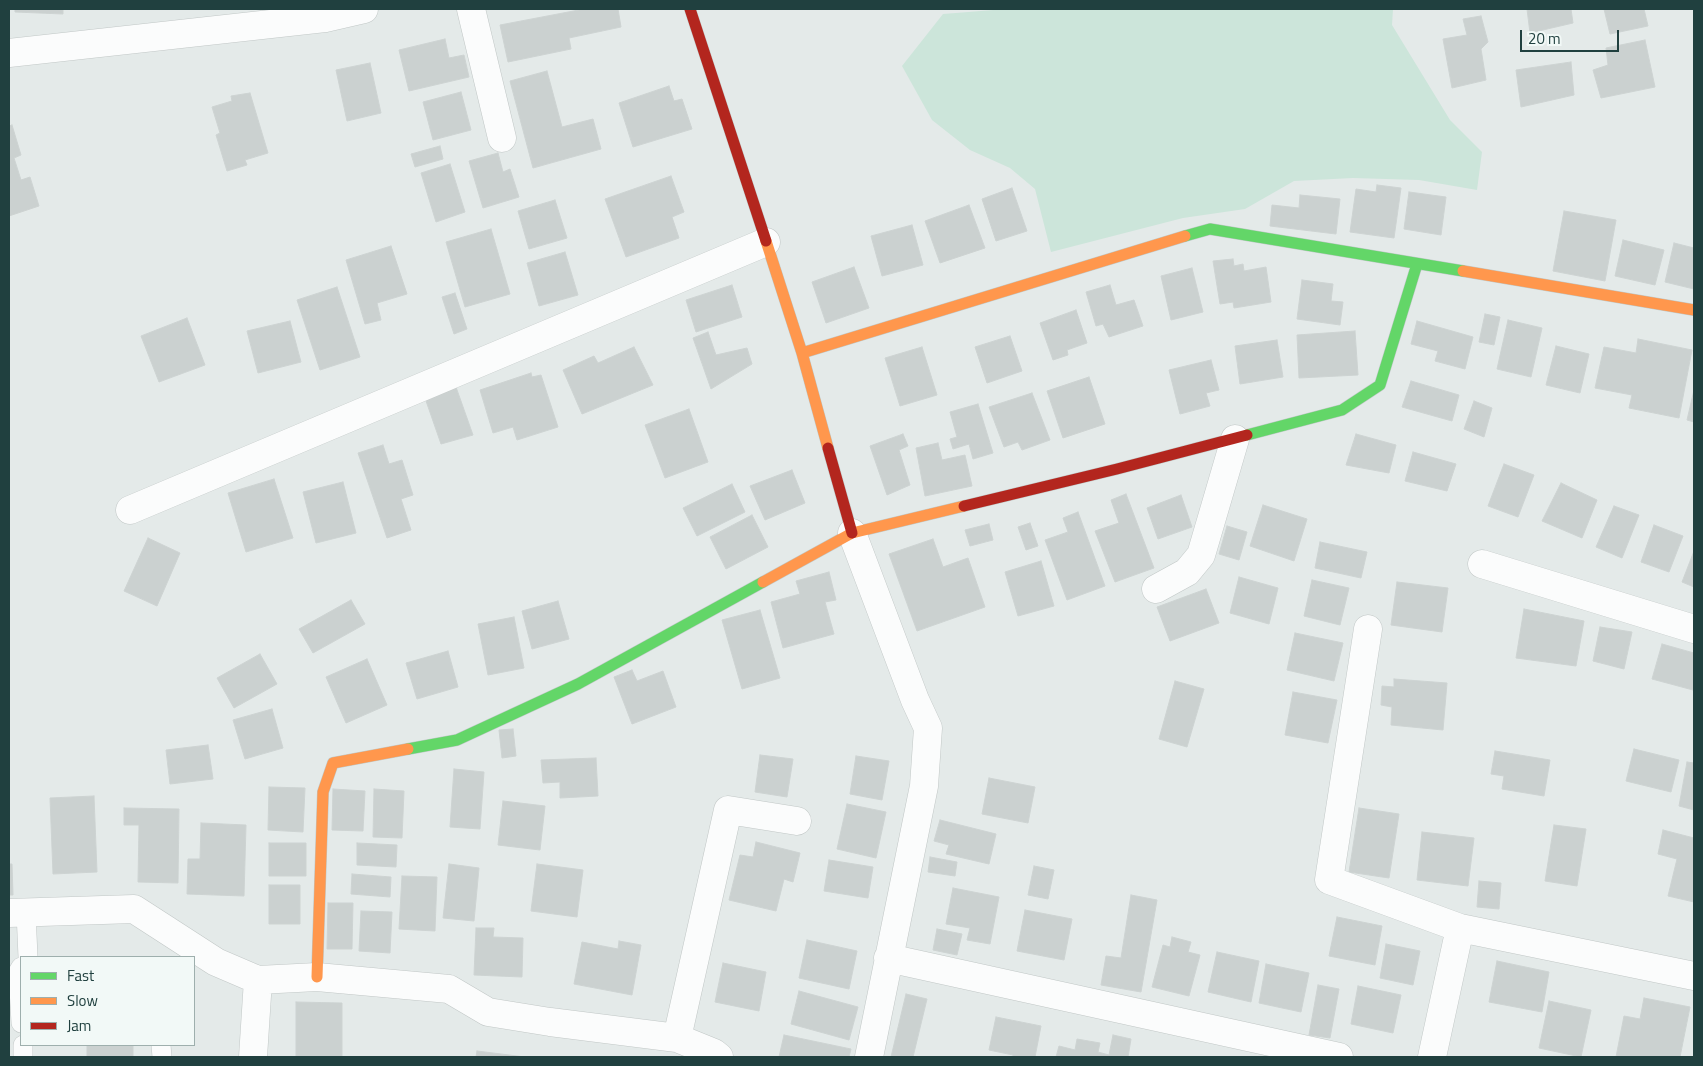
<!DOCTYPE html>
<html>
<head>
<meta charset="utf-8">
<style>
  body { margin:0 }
  #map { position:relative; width:1703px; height:1066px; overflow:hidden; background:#e4eae9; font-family:"Titillium Web",sans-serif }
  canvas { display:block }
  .frame { position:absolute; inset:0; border:10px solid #20403f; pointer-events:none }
  .legend { position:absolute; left:20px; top:956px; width:175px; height:90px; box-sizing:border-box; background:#f2f9f7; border:1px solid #9eafad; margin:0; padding:6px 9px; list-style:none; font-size:15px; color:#20403f }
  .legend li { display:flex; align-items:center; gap:10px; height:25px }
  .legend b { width:25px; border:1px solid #9eafad }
  .scale { position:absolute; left:1520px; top:30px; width:99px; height:22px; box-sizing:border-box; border:2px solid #20403f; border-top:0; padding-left:6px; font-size:15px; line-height:18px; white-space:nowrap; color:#20403f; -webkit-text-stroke:4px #f2f9f7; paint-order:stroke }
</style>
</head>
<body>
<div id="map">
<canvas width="1703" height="1066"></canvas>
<div class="frame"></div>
<ul class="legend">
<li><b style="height:6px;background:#63d668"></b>Fast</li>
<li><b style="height:6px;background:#ff974d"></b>Slow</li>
<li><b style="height:6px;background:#b3261e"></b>Jam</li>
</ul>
<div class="scale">20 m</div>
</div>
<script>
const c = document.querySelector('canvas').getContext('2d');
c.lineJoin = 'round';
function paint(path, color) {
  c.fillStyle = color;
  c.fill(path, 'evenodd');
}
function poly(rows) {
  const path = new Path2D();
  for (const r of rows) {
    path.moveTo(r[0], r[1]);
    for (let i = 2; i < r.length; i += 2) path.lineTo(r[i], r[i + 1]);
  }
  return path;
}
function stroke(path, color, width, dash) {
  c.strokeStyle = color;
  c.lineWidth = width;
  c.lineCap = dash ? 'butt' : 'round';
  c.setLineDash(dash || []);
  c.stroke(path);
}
paint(poly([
  [1006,9,1393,9,1392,25,1450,120,1482,152,1477,190,1419,180,1353,178,1294,181,1245,209,1183,218,1051,252,1035,189,1010,168,970,150,932,120,902,66,943,14]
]), '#cce5da');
const building = poly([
  [15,9,63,9,63,14,15,12,15,9],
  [584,9,618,9,621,27,569,38,571,49,508,62,500,25,584,9],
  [1527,9,1571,9,1573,23,1530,33,1527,9],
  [1604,9,1644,9,1648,26,1610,34,1604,9],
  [1481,16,1488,42,1481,49,1486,80,1452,88,1443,39,1467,35,1463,19,1481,16],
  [445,39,449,58,464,55,469,77,409,91,399,50,445,39],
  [1645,40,1655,87,1601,98,1593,70,1608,65,1606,48,1645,40],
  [1571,62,1574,95,1521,107,1516,70,1571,62],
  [370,63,381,113,347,121,336,70,370,63],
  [547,71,562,127,593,119,601,149,533,168,510,81,547,71],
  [669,86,674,101,682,99,692,129,633,147,619,103,669,86],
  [461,92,471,130,433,140,423,102,461,92],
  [250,93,268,153,245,160,247,165,227,171,216,135,220,133,212,107,232,101,231,96,250,93],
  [12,125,21,155,14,158,21,180,30,177,39,206,9,216,9,126,12,125],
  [440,146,443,159,415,167,411,154,440,146],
  [498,153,503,172,510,169,519,197,483,208,469,161,498,153],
  [450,164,465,212,436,222,421,173,450,164],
  [671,176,684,212,672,217,679,238,626,257,605,199,671,176],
  [1377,185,1401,188,1394,238,1350,232,1356,189,1376,192,1377,185],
  [1012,188,1027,231,996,241,982,199,1012,188],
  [1409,192,1446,197,1441,235,1404,229,1409,192],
  [1300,195,1340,199,1336,234,1270,226,1272,205,1299,208,1300,195],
  [555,200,567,238,529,249,518,211,555,200],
  [969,205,985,248,940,263,925,221,969,205],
  [1564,211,1616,220,1605,281,1553,271,1564,211],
  [912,225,923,265,882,276,871,236,912,225],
  [491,229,510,294,465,307,446,242,491,229],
  [1623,240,1664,250,1655,285,1615,276,1623,240],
  [1674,243,1694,248,1694,289,1665,282,1674,243],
  [391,246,407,294,377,303,381,320,365,324,346,260,391,246],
  [565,252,578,295,539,306,527,263,565,252],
  [1233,259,1234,266,1243,264,1244,271,1266,267,1271,302,1234,308,1233,302,1220,304,1213,261,1233,259],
  [854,267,869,308,826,323,812,282,854,267],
  [1192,268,1203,312,1171,320,1161,276,1192,268],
  [1302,280,1333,284,1331,301,1343,302,1340,325,1297,319,1302,280],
  [732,285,742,317,696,332,686,300,732,285],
  [1110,285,1116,305,1134,300,1143,326,1109,337,1103,324,1096,326,1086,292,1110,285],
  [337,287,360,357,320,370,297,300,337,287],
  [455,293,467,329,454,334,442,297,455,293],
  [1076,310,1087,343,1067,350,1068,355,1053,360,1040,323,1076,310],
  [1485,314,1500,317,1494,345,1479,342,1485,314],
  [187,318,205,365,159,382,141,336,187,318],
  [1508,320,1542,328,1531,377,1497,369,1508,320],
  [290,321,301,362,258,373,247,331,290,321],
  [1417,321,1473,337,1465,369,1435,361,1438,351,1411,344,1417,321],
  [1355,331,1358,375,1299,378,1297,335,1355,331],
  [708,332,716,355,747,348,752,364,711,389,693,338,708,332],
  [1010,336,1022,371,987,383,975,347,1010,336],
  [1638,339,1692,350,1679,418,1629,408,1632,395,1595,388,1604,347,1636,353,1638,339],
  [1277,340,1283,377,1240,384,1235,346,1277,340],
  [1556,346,1589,354,1580,393,1546,385,1556,346],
  [634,347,653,385,582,414,563,370,594,356,598,363,634,347],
  [922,347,937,395,900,406,885,358,922,347],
  [1211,360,1219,390,1206,393,1210,406,1180,414,1169,370,1211,360],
  [531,373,532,377,541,375,558,427,517,440,513,427,493,433,480,390,531,373],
  [1089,377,1105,424,1063,438,1047,391,1089,377],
  [1411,381,1459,395,1452,421,1402,407,1411,381],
  [456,387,473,435,441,444,425,398,456,387],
  [1694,390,1694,422,1687,420,1694,390],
  [1032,393,1050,440,1022,450,1018,442,1004,447,989,407,1032,393],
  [1474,401,1492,408,1484,437,1464,429,1474,401],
  [978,404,993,453,973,459,969,444,953,449,950,439,957,437,950,412,978,404],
  [689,409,708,462,665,478,645,425,689,409],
  [903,434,908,446,899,450,910,485,887,495,870,446,903,434],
  [1356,434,1396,445,1389,473,1346,465,1356,434],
  [938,443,942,460,965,455,972,486,925,496,916,448,938,443],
  [383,445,389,464,402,460,413,495,401,499,411,530,387,538,358,453,383,445],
  [1413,452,1456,464,1447,491,1405,481,1413,452],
  [1504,464,1534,475,1518,517,1488,506,1504,464],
  [792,470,805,503,765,520,750,486,792,470],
  [274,479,293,538,246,552,228,493,274,479],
  [343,482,356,533,316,543,303,492,343,482],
  [1561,483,1597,500,1582,538,1542,521,1561,483],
  [732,484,745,512,697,536,683,508,732,484],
  [1126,494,1154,568,1115,582,1095,531,1119,523,1111,500,1126,494],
  [1181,495,1192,527,1158,539,1147,508,1181,495],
  [1263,505,1307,519,1294,561,1250,546,1263,505],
  [1614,506,1639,515,1622,558,1596,547,1614,506],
  [1078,512,1105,586,1067,600,1045,540,1068,532,1063,518,1078,512],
  [752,515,768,547,726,569,710,537,752,515],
  [1030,523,1038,546,1026,550,1018,527,1030,523],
  [989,524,993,540,970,546,965,530,989,524],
  [1654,525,1683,536,1669,572,1641,562,1654,525],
  [1227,526,1247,532,1239,560,1219,554,1227,526],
  [148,538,180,553,157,606,124,591,148,538],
  [933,539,943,567,968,558,985,607,917,631,889,554,933,539],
  [1320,542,1367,552,1361,578,1315,568,1320,542],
  [1694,551,1694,587,1682,582,1694,551],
  [1041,561,1054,606,1018,616,1005,572,1041,561],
  [829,572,836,600,825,602,834,634,783,648,771,602,800,594,796,581,829,572],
  [1239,577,1278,588,1269,624,1230,613,1239,577],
  [1312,580,1349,588,1340,625,1304,616,1312,580],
  [1397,582,1448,588,1442,632,1391,625,1397,582],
  [1206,589,1219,623,1170,641,1157,607,1206,589],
  [351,600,365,624,313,653,299,629,351,600],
  [558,601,569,639,532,649,522,611,558,601],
  [1524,609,1584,621,1576,666,1516,658,1524,609],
  [760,610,780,678,742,689,722,620,760,610],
  [514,617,524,668,488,675,478,624,514,617],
  [1600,627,1632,632,1624,669,1593,661,1600,627],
  [1295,633,1343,643,1334,681,1287,670,1295,633],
  [1662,644,1694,653,1693,690,1652,679,1662,644],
  [448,651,458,687,417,699,406,663,448,651],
  [260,654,277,684,234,708,217,678,260,654],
  [367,659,387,705,346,723,326,677,367,659],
  [632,670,637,681,663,671,676,707,632,724,614,677,632,670],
  [1394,679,1447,683,1443,730,1391,725,1392,707,1381,705,1382,686,1394,687,1394,679],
  [1175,681,1204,689,1187,747,1159,739,1175,681],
  [1293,692,1337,700,1328,743,1285,735,1293,692],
  [272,709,283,748,245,759,233,720,272,709],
  [513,729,516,756,502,758,499,730,513,729],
  [208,745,213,779,170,784,166,750,208,745],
  [1634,749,1679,760,1671,792,1626,781,1634,749],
  [1495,751,1550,760,1544,796,1502,789,1504,776,1491,774,1495,751],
  [760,755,793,759,787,797,755,792,760,755],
  [856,756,889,761,882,800,850,794,856,756],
  [596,758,598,796,560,798,560,782,543,783,541,760,596,758],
  [1687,762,1694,763,1694,810,1679,806,1687,762],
  [454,769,484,772,480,829,450,827,454,769],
  [989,778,1035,787,1028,823,982,814,989,778],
  [269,787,305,788,303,832,268,830,269,787],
  [333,789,365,791,363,831,332,830,333,789],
  [374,789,404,791,402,838,373,837,374,789],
  [94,796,97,872,53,874,50,798,94,796],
  [503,801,545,806,540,850,498,845,503,801],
  [847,804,886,812,876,858,837,849,847,804],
  [124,808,179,809,178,883,138,882,139,825,124,825,124,808],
  [1359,808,1399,814,1389,878,1349,872,1359,808],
  [940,820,996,834,989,864,946,854,949,845,934,841,940,820],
  [201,823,246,825,244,896,187,894,188,859,200,859,201,823],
  [1554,825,1586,829,1577,886,1545,881,1554,825],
  [1663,830,1694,838,1694,902,1668,896,1677,859,1658,854,1663,830],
  [1422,832,1474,838,1468,886,1417,880,1422,832],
  [756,842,800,853,793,882,784,879,776,911,729,900,740,855,753,857,756,842],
  [269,843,306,843,306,876,269,876,269,843],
  [357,843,397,845,396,867,357,865,357,843],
  [930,857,957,862,955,876,928,872,930,857],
  [829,860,873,867,868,898,824,891,829,860],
  [9,864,12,864,13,895,9,895,9,864],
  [449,864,479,868,474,921,443,918,449,864],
  [537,864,583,870,577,917,531,911,537,864],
  [1034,866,1054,870,1048,899,1028,895,1034,866],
  [352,874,391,877,390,897,351,894,352,874],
  [402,876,437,877,435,931,399,929,402,876],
  [1479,881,1501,883,1499,909,1477,907,1479,881],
  [269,885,300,885,300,924,269,924,269,885],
  [953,888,999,897,990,944,967,940,970,928,946,924,953,888],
  [1131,895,1157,900,1141,992,1101,985,1106,956,1121,958,1131,895],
  [328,903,353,903,352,949,327,949,328,903],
  [1025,910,1072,919,1064,960,1017,951,1025,910],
  [361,911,392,912,390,953,359,951,361,911],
  [1337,917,1382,926,1375,965,1329,956,1337,917],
  [476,928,494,928,493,937,523,938,522,977,474,975,476,928],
  [937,929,962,934,957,955,933,950,937,929],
  [1172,937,1191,942,1188,952,1200,955,1189,996,1152,987,1163,945,1170,947,1172,937],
  [807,940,857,951,849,989,799,978,807,940],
  [619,941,641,945,632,995,574,984,582,942,618,949,619,941],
  [1386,944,1420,951,1413,985,1380,978,1386,944],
  [1217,952,1259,961,1251,1002,1208,992,1217,952],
  [1497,961,1549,972,1542,1012,1489,1002,1497,961],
  [723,963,766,972,759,1011,715,1002,723,963],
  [1266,964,1309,973,1301,1012,1259,1003,1266,964],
  [1318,985,1339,989,1330,1038,1309,1035,1318,985],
  [1358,986,1401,995,1393,1033,1351,1024,1358,986],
  [799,991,858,1007,849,1040,791,1024,799,991],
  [906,994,927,999,913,1057,891,1057,906,994],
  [1644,998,1690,1007,1680,1057,1616,1057,1624,1016,1640,1019,1644,998],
  [1549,1001,1591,1010,1581,1057,1539,1048,1549,1001],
  [296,1002,342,1003,342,1057,296,1057,296,1002],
  [996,1017,1041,1026,1035,1057,1013,1057,1013,1055,989,1050,996,1017],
  [784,1035,851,1049,849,1057,779,1057,784,1035],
  [1113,1035,1131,1039,1128,1057,1056,1057,1059,1046,1075,1050,1077,1039,1100,1043,1098,1052,1109,1055,1113,1035],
  [87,1045,133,1045,133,1057,87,1057,87,1045],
  [477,1051,525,1057,476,1057,477,1051]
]);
paint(building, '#cbd1d0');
stroke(building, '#cdd3d2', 1);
const lane = poly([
  [26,912,28,957],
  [21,967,18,972,21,1023],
  [23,1045,23,1057],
  [161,1045,162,1057]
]);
const street = poly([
  [471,9,502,138],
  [9,53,325,18,364,9],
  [130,510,766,242],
  [852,533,915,700,928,728,924,786,869,1057],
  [1482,564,1694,629],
  [1156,589,1187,572,1201,555,1235,439],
  [1368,629,1329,880,1460,928,1694,976],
  [9,913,134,909,216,962,258,980,317,977,449,989,488,1012,550,1022,677,1038,714,1053,719,1057],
  [888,958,1339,1057],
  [677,1038,728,810,797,821],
  [253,1057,258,980],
  [1432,1057,1460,928]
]);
const fast = poly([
  [1185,236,1210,229,1463,271],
  [1247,435,1342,410,1380,385,1417,264],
  [408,749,457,740,578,684,763,582]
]);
const slow = poly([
  [766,241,802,353,828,448],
  [1463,271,1694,310],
  [802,353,1185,236],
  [763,582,852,533,964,506],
  [317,977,323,792,333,763,408,749]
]);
const jam = poly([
  [690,9,766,241],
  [828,448,852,533],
  [964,506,1117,469,1247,435]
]);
stroke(lane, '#c1c7c6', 20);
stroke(street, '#c1c7c6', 29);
stroke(fast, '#bfc8c7', 12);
stroke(slow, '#bfc8c7', 12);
stroke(jam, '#bfc8c7', 12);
stroke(lane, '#fbfcfc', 19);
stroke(street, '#fbfcfc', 28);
stroke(fast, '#63d668', 11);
stroke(slow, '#ff974d', 11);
stroke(jam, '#b3261e', 11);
</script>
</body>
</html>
